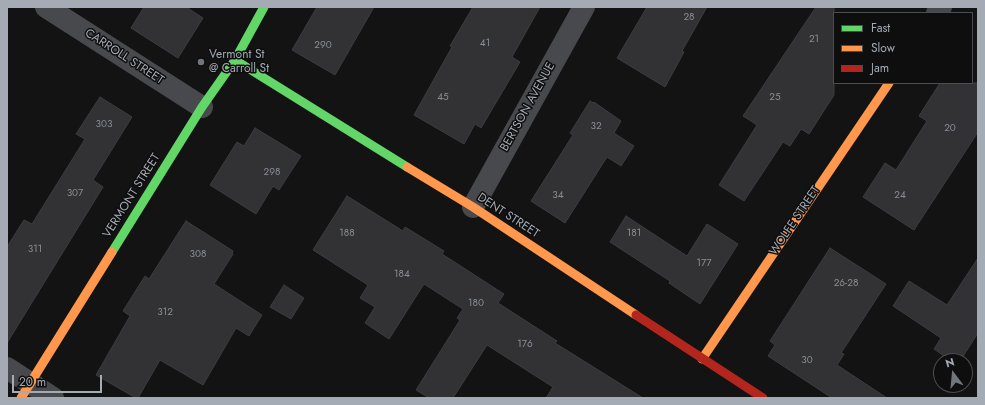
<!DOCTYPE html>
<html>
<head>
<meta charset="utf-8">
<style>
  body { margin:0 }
  #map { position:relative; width:985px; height:405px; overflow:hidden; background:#131314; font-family:Jost,sans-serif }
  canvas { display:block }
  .frame { position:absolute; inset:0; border:8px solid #a4abb5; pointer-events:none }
  .legend { position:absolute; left:833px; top:12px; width:140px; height:72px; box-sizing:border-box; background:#0e0e0f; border:1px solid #4a4d51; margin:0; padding:5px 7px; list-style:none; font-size:12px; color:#a4abb5 }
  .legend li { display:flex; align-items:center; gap:8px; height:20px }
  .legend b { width:20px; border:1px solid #4a4d51 }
  .north { position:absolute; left:933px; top:353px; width:40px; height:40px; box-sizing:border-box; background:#0e0e0f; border:1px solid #4a4d51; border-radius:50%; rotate:344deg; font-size:11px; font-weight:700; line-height:16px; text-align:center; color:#a4abb5 }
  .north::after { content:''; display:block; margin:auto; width:14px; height:18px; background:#71767d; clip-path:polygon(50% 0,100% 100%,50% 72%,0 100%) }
  .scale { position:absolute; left:12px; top:375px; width:90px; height:18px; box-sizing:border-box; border:2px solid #a4abb5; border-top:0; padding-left:5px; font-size:12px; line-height:14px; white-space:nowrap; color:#a4abb5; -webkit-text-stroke:3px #0e0e0f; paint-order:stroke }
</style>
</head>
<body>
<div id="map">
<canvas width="985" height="405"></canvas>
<div class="frame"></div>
<ul class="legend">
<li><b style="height:5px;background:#63d668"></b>Fast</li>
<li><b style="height:5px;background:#ff974d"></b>Slow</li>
<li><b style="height:5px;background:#b3261e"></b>Jam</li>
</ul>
<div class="north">N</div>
<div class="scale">20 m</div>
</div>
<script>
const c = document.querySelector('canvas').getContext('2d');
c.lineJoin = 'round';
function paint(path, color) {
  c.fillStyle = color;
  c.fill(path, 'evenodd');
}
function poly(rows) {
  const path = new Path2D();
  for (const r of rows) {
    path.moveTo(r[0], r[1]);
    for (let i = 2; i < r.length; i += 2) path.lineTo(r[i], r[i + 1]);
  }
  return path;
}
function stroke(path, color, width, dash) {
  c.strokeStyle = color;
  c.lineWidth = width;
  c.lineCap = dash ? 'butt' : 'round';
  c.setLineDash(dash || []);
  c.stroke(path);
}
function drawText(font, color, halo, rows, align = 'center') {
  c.font = font + ' Jost,sans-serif';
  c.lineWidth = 3;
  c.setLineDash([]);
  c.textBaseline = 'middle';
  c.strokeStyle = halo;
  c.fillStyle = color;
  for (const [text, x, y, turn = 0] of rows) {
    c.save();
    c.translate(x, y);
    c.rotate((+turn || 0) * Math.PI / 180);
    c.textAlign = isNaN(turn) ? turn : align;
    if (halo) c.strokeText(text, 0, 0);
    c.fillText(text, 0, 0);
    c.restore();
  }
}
const building = poly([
  [144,7,186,7,203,18,178,58,131,28,144,7],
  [317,7,374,7,335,75,292,50,317,7],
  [473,7,540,7,512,57,520,62,481,128,475,124,464,144,414,115,452,47,450,46,473,7],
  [647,7,707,7,682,51,684,52,665,87,617,58,647,7],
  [816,7,834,7,834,95,809,134,801,129,790,146,783,142,744,201,719,185,757,125,743,116,816,7],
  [940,83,978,83,978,132,914,230,863,197,885,163,896,170,927,121,919,116,940,83],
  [100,97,132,117,93,180,103,187,7,343,7,247,24,220,32,224,85,139,76,134,100,97],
  [590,101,593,103,594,102,621,121,614,133,634,146,621,166,607,157,565,223,531,201,573,135,570,133,590,101],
  [255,128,301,156,279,190,273,186,256,214,210,185,237,142,244,146,255,128],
  [347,196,403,231,405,227,444,251,442,254,504,294,498,303,557,341,555,343,643,398,546,398,553,387,487,345,453,398,429,398,416,390,460,320,457,318,463,309,424,284,389,339,365,323,375,307,360,298,368,285,313,250,347,196],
  [626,216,687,256,707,224,738,244,700,304,669,283,670,281,610,242,626,216],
  [186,221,233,251,232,253,233,254,214,284,262,315,249,336,236,328,203,385,160,360,138,398,136,398,96,375,130,316,123,311,145,276,149,279,186,221],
  [830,248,886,284,841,353,844,354,837,365,887,398,832,398,768,356,775,345,770,341,830,248],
  [978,258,978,333,960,361,951,361,934,349,941,338,893,306,909,281,947,305,978,258],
  [284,285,304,298,291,319,270,307,284,285]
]);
paint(building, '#323234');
stroke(building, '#3c3d40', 1);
stroke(poly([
  [46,7,202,107],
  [937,13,941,7],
  [473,207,584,7],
  [7,368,53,398]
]), '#48494c', 22);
stroke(poly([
  [235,60,407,167],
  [112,252,202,107,235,60,264,7]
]), '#63d668', 9);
stroke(poly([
  [407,167,473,207,636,315],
  [702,359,889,83],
  [21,398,112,252]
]), '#ff974d', 9);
stroke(poly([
  [636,315,763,398]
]), '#b3261e', 9);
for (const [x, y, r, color] of [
  [201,62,4,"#71767d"]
]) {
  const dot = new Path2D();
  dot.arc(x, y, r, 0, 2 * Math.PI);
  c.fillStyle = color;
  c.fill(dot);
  stroke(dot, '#0e0e0f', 1.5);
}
drawText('10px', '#888d95', null, [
  ["28",689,18],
  ["21",814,40],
  ["41",485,44],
  ["290",323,46],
  ["45",443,98],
  ["25",775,98],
  ["303",104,125],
  ["32",596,127],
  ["20",950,129],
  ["298",272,173],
  ["307",75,194],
  ["34",558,196],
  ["24",900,196],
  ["188",347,234],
  ["181",634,234],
  ["311",35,250],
  ["308",198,255],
  ["177",704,264],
  ["184",402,275],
  ["26-28",846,284],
  ["180",476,304],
  ["312",165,313],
  ["176",525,345],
  ["30",807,361]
]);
drawText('12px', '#a4abb5', '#0e0e0f', [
  ["Vermont St",209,55],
  ["@ Carroll St",209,69]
], 'left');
drawText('12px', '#a4abb5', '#0e0e0f', [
  ["CARROLL STREET",124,57,33],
  ["BERTSON AVENUE",528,107,-61],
  ["VERMONT STREET",132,196,-58],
  ["DENT STREET",508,216,33],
  ["WOLFE STREET",795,221,-56]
]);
</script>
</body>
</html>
